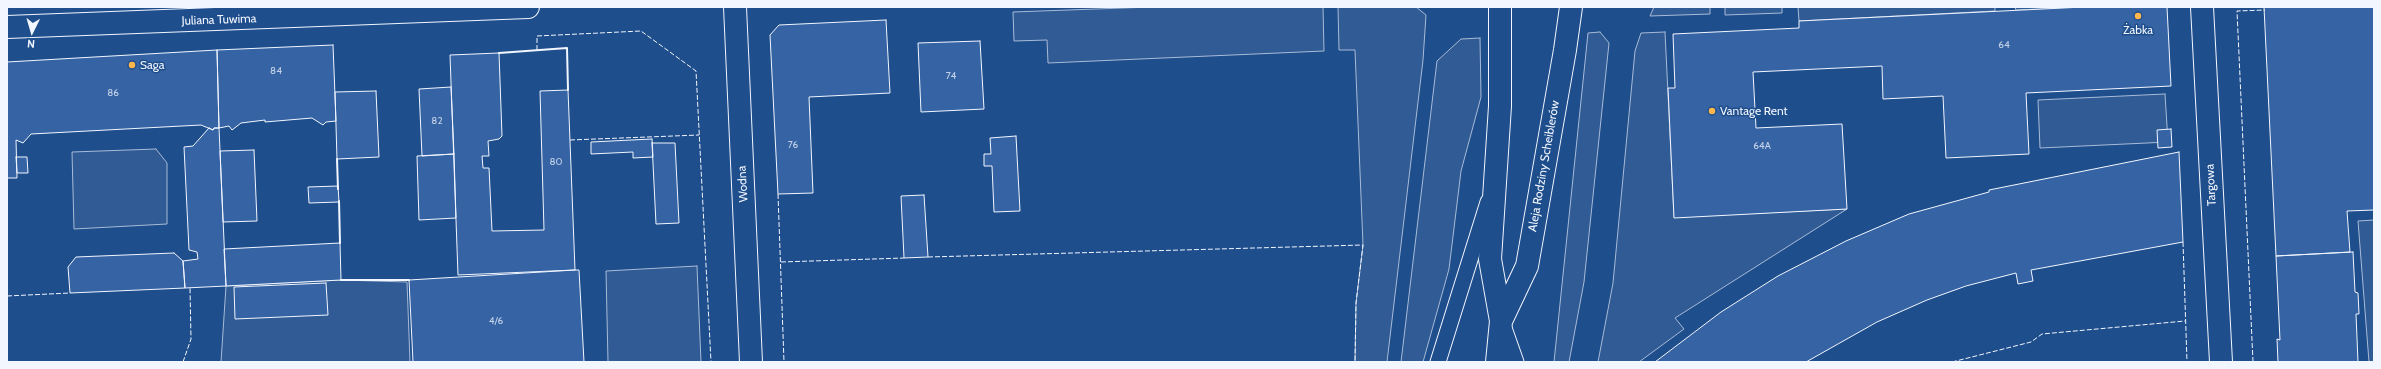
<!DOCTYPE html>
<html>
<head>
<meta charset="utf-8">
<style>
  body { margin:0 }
  #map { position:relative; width:2381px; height:369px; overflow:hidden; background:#1f4e8c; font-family:Cabin,sans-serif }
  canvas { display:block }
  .frame { position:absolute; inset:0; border:8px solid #f2f6ff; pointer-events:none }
  .north { position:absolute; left:12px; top:12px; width:40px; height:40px; -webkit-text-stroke:3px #1f4e8c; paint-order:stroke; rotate:185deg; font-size:11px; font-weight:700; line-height:16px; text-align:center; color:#f2f6ff }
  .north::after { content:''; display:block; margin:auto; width:14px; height:18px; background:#f2f6ff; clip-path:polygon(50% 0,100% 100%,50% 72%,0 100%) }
</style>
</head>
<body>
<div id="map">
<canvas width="2381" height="369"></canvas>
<div class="frame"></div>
<div class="north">N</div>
</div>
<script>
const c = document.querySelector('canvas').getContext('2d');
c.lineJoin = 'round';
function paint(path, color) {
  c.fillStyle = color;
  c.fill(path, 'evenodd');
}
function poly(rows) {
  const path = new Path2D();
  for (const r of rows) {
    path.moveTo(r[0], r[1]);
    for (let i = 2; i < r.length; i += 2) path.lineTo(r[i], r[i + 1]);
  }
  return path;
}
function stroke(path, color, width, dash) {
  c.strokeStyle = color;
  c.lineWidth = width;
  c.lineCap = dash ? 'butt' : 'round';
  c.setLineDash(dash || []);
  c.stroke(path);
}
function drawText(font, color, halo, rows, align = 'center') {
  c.font = font + ' Cabin,sans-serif';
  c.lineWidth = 3;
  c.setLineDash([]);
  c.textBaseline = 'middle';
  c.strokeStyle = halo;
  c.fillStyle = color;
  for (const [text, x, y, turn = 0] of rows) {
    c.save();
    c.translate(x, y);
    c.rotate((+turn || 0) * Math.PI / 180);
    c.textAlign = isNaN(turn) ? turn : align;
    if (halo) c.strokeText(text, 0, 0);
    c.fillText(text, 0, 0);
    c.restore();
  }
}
const built = poly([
  [1151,7,1323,7,1324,51,1048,63,1047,40,1014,41,1013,12,1151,7],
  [1338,7,1416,7,1426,15,1423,60,1387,362,1355,362,1356,303,1363,245,1355,50,1339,50,1338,7],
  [1654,7,1710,7,1710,14,1650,16,1654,7],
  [1725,7,1782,7,1782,13,1725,15,1725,7],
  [1798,7,1995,7,1995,11,1799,21,1798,7],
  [2015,7,2084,7,2016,10,2015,7],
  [1600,32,1609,43,1584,282,1569,362,1554,362,1588,33,1600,32],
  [1665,32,1674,217,1847,209,1675,318,1684,329,1639,362,1598,362,1613,283,1635,51,1641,33,1665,32],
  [1480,38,1481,97,1461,171,1449,269,1423,362,1401,362,1437,61,1461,39,1480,38],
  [2165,94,2168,142,2040,148,2038,100,2165,94],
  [156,149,167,163,167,224,74,229,72,152,156,149],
  [2374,220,2374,362,2369,362,2358,221,2374,220],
  [697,266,701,362,608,362,606,271,697,266],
  [341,280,407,282,410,362,221,362,226,286,341,280]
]);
paint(built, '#305b95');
stroke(built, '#a8bbd7', 1);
const building = poly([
  [2084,7,2167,7,2171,86,2026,93,2029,154,1946,158,1943,96,1883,99,1882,66,1753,72,1756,128,1842,124,1847,209,1674,218,1668,88,1675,88,1673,34,1799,28,1799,21,2084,7],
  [2264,7,2374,7,2374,210,2347,211,2350,252,2276,256,2264,7],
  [886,20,890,93,809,97,813,193,778,194,770,35,779,25,886,20],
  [980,41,984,109,921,112,918,43,980,41],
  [333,45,336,121,326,122,323,125,312,118,265,122,265,120,241,123,232,130,229,126,219,128,217,50,333,45],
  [217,50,219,128,214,128,213,130,201,125,31,134,23,143,16,140,17,178,7,178,7,62,217,50],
  [499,53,502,136,499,139,488,141,489,156,482,156,483,168,489,168,492,231,544,230,540,91,568,90,575,270,458,275,450,55,499,53],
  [451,87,454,154,422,156,419,89,451,87],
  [376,91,379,157,337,159,335,92,376,91],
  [209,128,213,130,214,128,219,128,226,286,185,288,183,261,198,259,197,252,189,250,184,147,193,146,209,128],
  [2171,129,2172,147,2158,148,2157,130,2171,129],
  [1016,136,1020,211,994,212,992,166,984,166,984,154,991,154,990,138,1016,136],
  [652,139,653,157,633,158,633,152,591,154,591,142,652,139],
  [652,143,675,143,679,223,656,224,652,143],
  [254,150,257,221,223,222,220,151,254,150],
  [2179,152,2183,242,2031,270,2033,281,2018,284,2016,273,1966,286,1927,300,1877,322,1806,362,1655,362,1721,312,1778,276,1846,241,1909,214,1989,192,1989,190,2179,152],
  [454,154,456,218,419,220,417,156,454,154],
  [16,157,27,157,28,173,17,173,16,157],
  [338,186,339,202,309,203,308,187,338,186],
  [924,195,928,257,904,258,901,196,924,195],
  [340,243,341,280,226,286,224,249,340,243],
  [2353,252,2355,292,2358,293,2359,314,2356,314,2358,362,2278,362,2277,339,2280,340,2276,256,2353,252],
  [174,253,183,261,185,288,70,293,68,267,76,257,174,253],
  [575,270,579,270,584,362,413,362,409,280,575,270],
  [326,283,328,315,235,319,234,287,326,283]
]);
paint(building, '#3563a3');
stroke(building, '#f2f6ff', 1);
const lane = poly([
  [1503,325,1516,362],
  [1438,362,1488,202]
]);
const street = poly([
  [735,7,751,362],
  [2202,7,2221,362]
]);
const secondary = poly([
  [7,27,528,7],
  [1501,321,1527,266,1565,50,1571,7],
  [1497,362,1501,321,1490,259,1500,106,1500,7]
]);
stroke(lane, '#f2f6ff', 17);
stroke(street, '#f2f6ff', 24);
stroke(secondary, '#f2f6ff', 24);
stroke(lane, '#1f4e8c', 15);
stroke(street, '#1f4e8c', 22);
stroke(secondary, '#1f4e8c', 22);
stroke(poly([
  [537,50,537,36,641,31,696,71,711,362],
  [570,140,699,135],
  [778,194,784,362],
  [2183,242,2187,362],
  [928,257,1363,245,1356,303,1355,362],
  [781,262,904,258],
  [7,296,70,293],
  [183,362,191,339,190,288],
  [1952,362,2031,342,2042,334,2185,321],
  [2253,362,2237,11,2265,10]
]), '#f2f6ff', 1, [5, 2]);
stroke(poly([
  [499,53,567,48,568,90],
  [337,159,338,189],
  [339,201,340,243],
  [341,280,409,280]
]), '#f2f6ff', 2);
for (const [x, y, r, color] of [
  [2138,16,4,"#ffb74d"],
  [132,65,4,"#ffb74d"],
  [1712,111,4,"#ffb74d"]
]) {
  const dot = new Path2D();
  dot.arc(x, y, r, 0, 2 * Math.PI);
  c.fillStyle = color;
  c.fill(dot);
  stroke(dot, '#1f4e8c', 1.5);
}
drawText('10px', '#c3d1e8', null, [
  ["64",2004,45],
  ["84",276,71],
  ["74",951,76],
  ["86",113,93],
  ["82",437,121],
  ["76",793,145],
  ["64A",1762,146],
  ["80",556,162],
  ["4/6",496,321]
]);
drawText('12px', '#f2f6ff', '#1f4e8c', [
  ["Juliana Tuwima",219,20,-2],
  ["Aleja Rodziny Scheiblerów",1544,166,-80],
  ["Wodna",743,184,-93],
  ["Targowa",2211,185,-93]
]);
drawText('12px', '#f2f6ff', '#1f4e8c', [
  ["Żabka",2138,30,"center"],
  ["Saga",140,65],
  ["Vantage Rent",1720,111]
], 'left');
</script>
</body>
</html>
